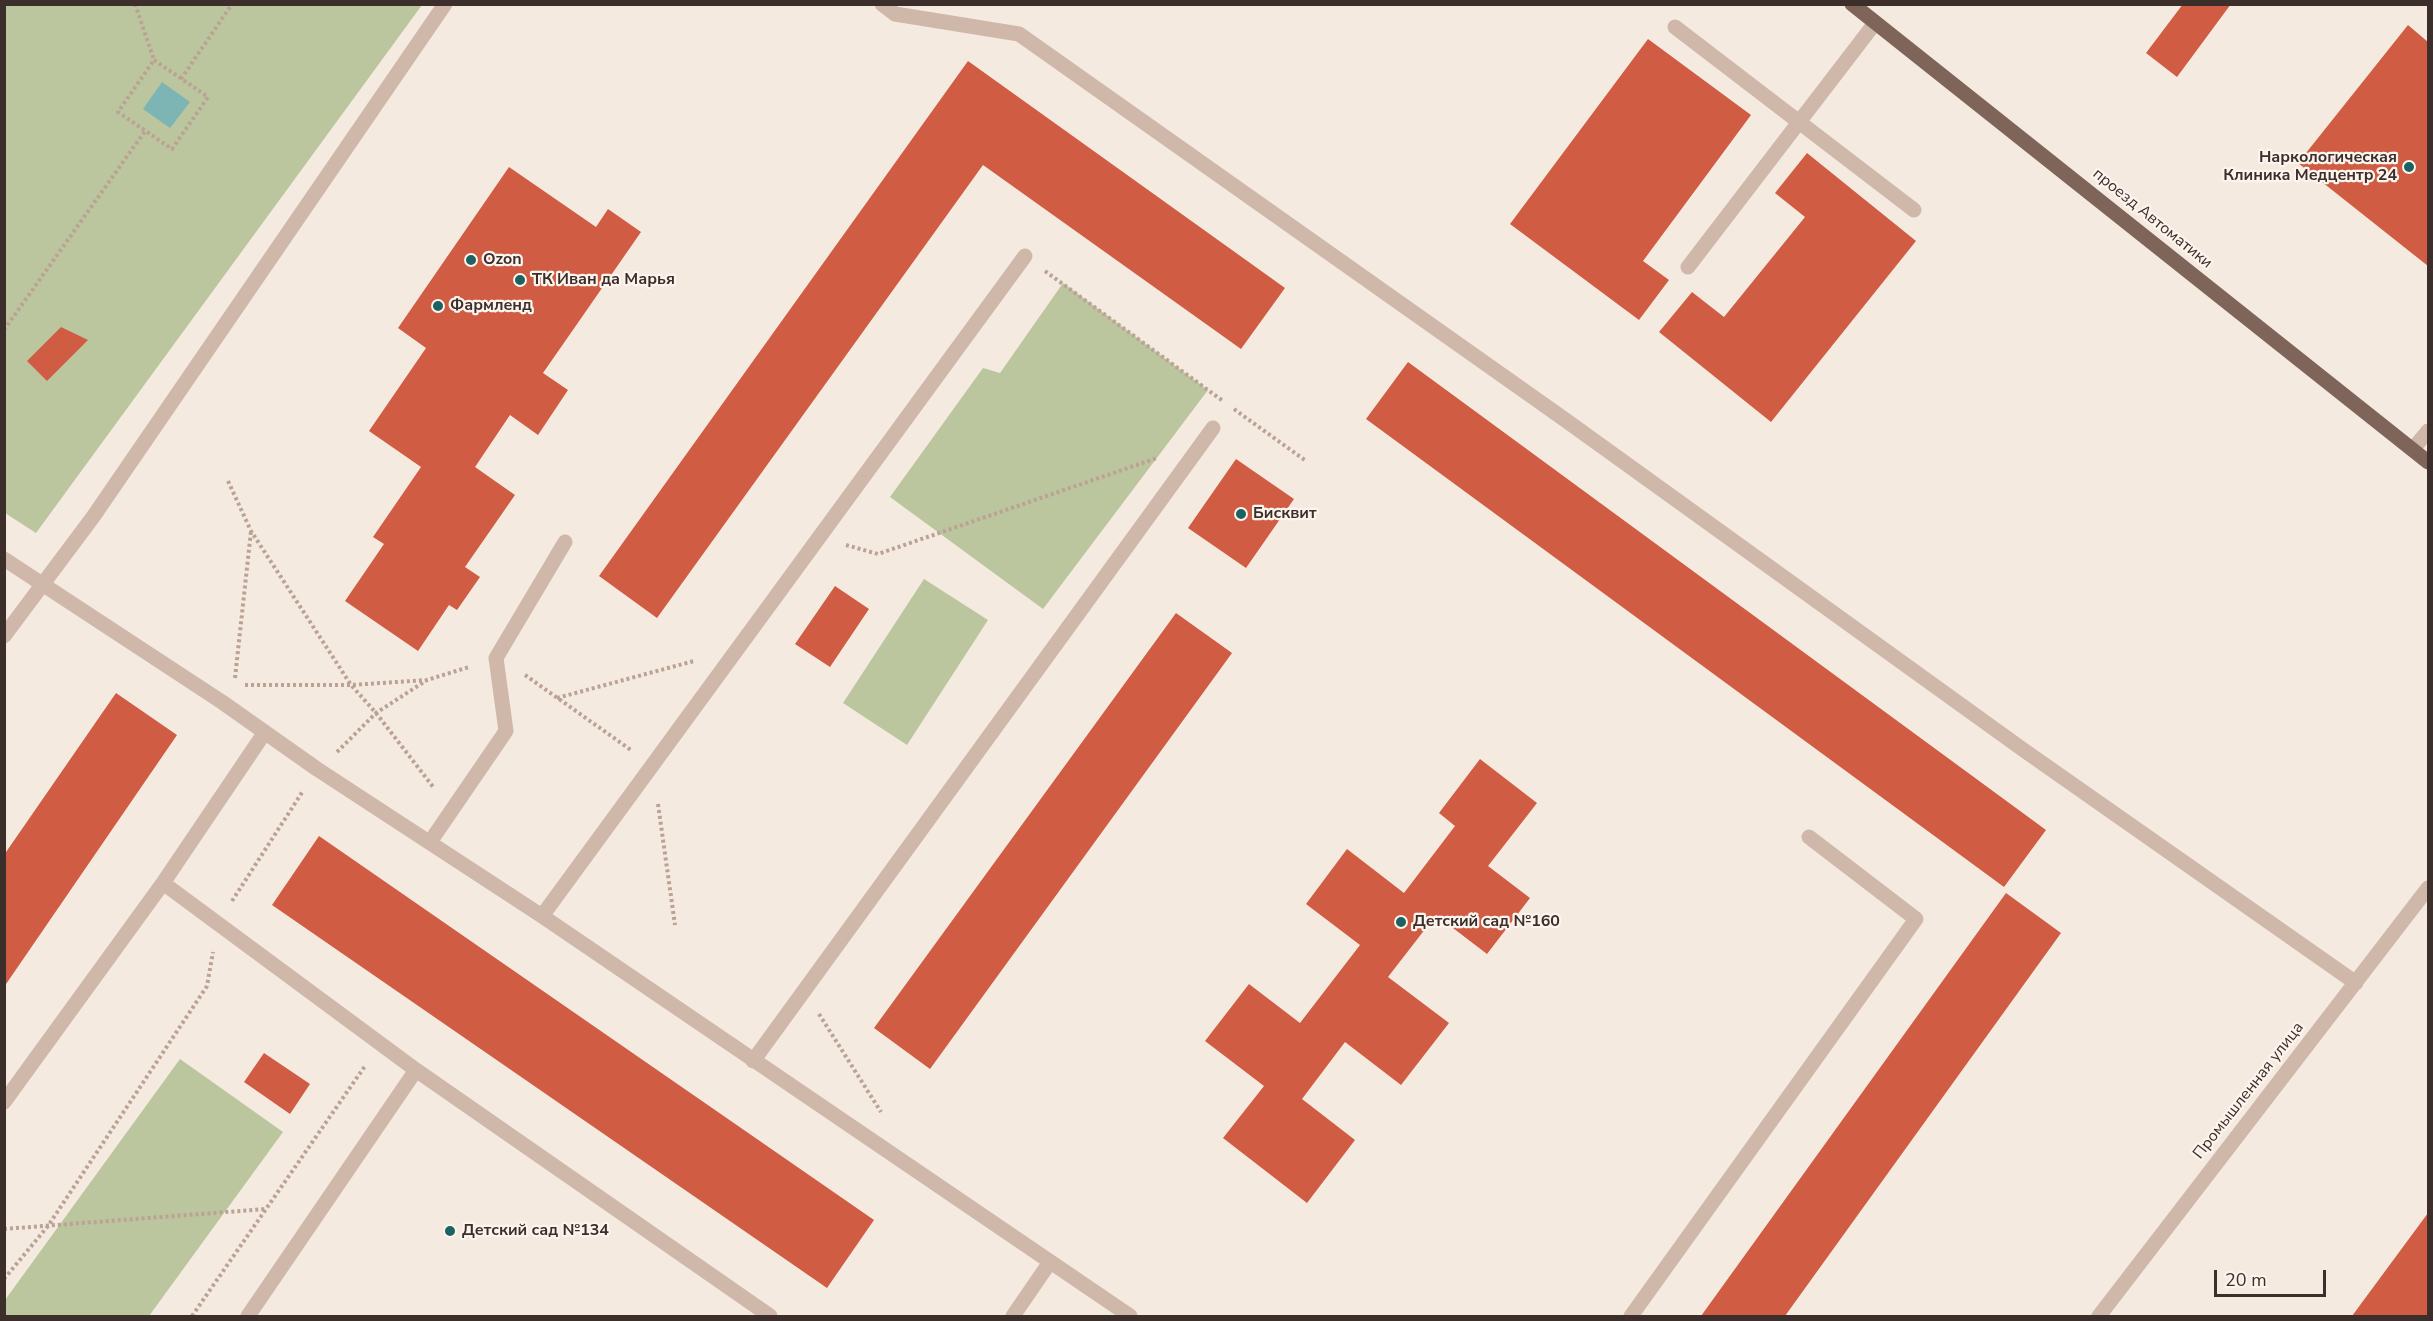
<!DOCTYPE html>
<html>
<head>
<meta charset="utf-8">
<style>
  body { margin:0 }
  #map { position:relative; width:2433px; height:1321px; overflow:hidden; background:#f5eae0; font-family:"Nunito Sans",sans-serif }
  canvas { display:block }
  .frame { position:absolute; inset:0; border:6px solid #3c2e2a; pointer-events:none }
  .scale { position:absolute; left:2214px; top:1270px; width:112px; height:27px; box-sizing:border-box; border:3px solid #3c2e2a; border-top:0; padding-left:8px; font-size:18px; line-height:21px; white-space:nowrap; color:#3c2e2a; -webkit-text-stroke:4px #fcf4ed; paint-order:stroke }
</style>
</head>
<body>
<div id="map">
<canvas width="2433" height="1321"></canvas>
<div class="frame"></div>
<div class="scale">20 m</div>
</div>
<script>
const c = document.querySelector('canvas').getContext('2d');
c.lineJoin = 'round';
function paint(path, color) {
  c.fillStyle = color;
  c.fill(path, 'evenodd');
}
function poly(rows) {
  const path = new Path2D();
  for (const r of rows) {
    path.moveTo(r[0], r[1]);
    for (let i = 2; i < r.length; i += 2) path.lineTo(r[i], r[i + 1]);
  }
  return path;
}
function stroke(path, color, width, dash) {
  c.strokeStyle = color;
  c.lineWidth = width;
  c.lineCap = dash ? 'butt' : 'round';
  c.setLineDash(dash || []);
  c.stroke(path);
}
function drawText(font, color, halo, rows, align = 'center') {
  c.font = font + ' "Nunito Sans",sans-serif';
  c.lineWidth = 4.5;
  c.setLineDash([]);
  c.textBaseline = 'middle';
  c.strokeStyle = halo;
  c.fillStyle = color;
  for (const [text, x, y, turn = 0] of rows) {
    c.save();
    c.translate(x, y);
    c.rotate((+turn || 0) * Math.PI / 180);
    c.textAlign = isNaN(turn) ? turn : align;
    if (halo) c.strokeText(text, 0, 0);
    c.fillText(text, 0, 0);
    c.restore();
  }
}
paint(poly([
  [4,5,422,5,36,533,5,513],
  [1063,283,1208,390,1043,609,890,497,983,368,1000,373],
  [924,579,988,620,907,745,843,703],
  [180,1059,283,1132,149,1316,5,1316,5,1300]
]), '#bbc69e');
paint(poly([
  [162,82,190,102,170,128,143,109]
]), '#7cb5b4');
paint(poly([
  [2183,4,2231,4,2177,77,2146,53],
  [2408,25,2428,42,2428,266,2298,163],
  [1648,39,1751,115,1643,261,1669,280,1639,320,1510,224],
  [968,61,1285,288,1241,349,983,165,657,618,599,576],
  [1807,153,1916,241,1771,422,1659,332,1692,292,1724,317,1805,217,1775,193],
  [509,167,596,227,608,209,641,232,543,373,568,390,538,435,510,415,475,467,515,495,465,567,480,577,457,610,449,605,418,651,345,601,384,544,373,537,421,467,369,431,426,348,398,328],
  [61,327,88,340,47,381,27,361],
  [1408,362,2046,830,2004,887,1366,419],
  [1236,459,1294,499,1246,568,1188,528],
  [835,586,869,609,830,667,795,644],
  [1176,613,1232,653,930,1069,874,1028],
  [116,693,177,735,4,987,4,855],
  [1480,759,1537,803,1488,866,1530,898,1487,954,1436,915,1388,977,1449,1023,1401,1085,1345,1042,1302,1099,1355,1140,1307,1203,1223,1138,1264,1086,1205,1041,1249,984,1300,1023,1360,945,1306,904,1347,849,1404,893,1455,826,1439,813],
  [319,836,874,1220,827,1288,272,905],
  [2006,893,2061,933,1785,1316,1701,1316],
  [264,1053,310,1084,290,1114,244,1082],
  [2428,1213,2428,1316,2352,1316]
]), '#d05c43');
stroke(poly([
  [135,4,154,60],
  [154,60,208,97,172,149,118,112,154,60],
  [181,79,232,4],
  [1045,271,1223,401],
  [4,330,145,131],
  [1234,409,1306,461],
  [228,481,251,531,351,685,376,713,434,788],
  [846,545,878,554,1157,458],
  [525,675,631,750],
  [235,678,251,531],
  [245,685,351,685,427,680,469,667],
  [557,698,694,661],
  [337,752,376,713,427,680],
  [658,804,675,925],
  [232,901,303,791],
  [819,1014,881,1112],
  [4,1229,266,1209],
  [4,1279,48,1226,207,986,213,952],
  [192,1316,365,1066]
]), '#bba294', 4, [3, 3]);
stroke(poly([
  [882,4,895,14,1019,34,1564,419,2025,751,2356,983],
  [1675,27,1914,210],
  [1688,267,1875,23],
  [2413,449,2428,431],
  [4,559,222,702,317,769,542,916,1130,1316],
  [4,636,93,517,445,4],
  [430,842,506,731,496,658,565,542],
  [542,916,1025,256],
  [753,1061,1213,428],
  [416,1070,770,1316],
  [4,1102,163,883],
  [248,1316,416,1070,163,883,265,732],
  [1013,1316,1050,1262],
  [1631,1316,1916,919,1809,837],
  [2099,1316,2428,888]
]), '#cfb8aa', 15);
stroke(poly([
  [1852,4,2428,462]
]), '#7f645a', 15);
for (const [x, y, r, color] of [
  [2409,167,6,"#1b6262"],
  [471,260,6,"#1b6262"],
  [520,280,6,"#1b6262"],
  [438,306,6,"#1b6262"],
  [1241,514,6,"#1b6262"],
  [1401,922,6,"#1b6262"],
  [450,1231,6,"#1b6262"]
]) {
  const dot = new Path2D();
  dot.arc(x, y, r, 0, 2 * Math.PI);
  c.fillStyle = color;
  c.fill(dot);
  stroke(dot, '#fcf4ed', 2);
}
drawText('bold 16px', '#3c2e2a', '#fcf4ed', [
  ["Наркологическая",2397,158,"right"],
  ["Клиника Медцентр 24",2397,176,"right"],
  ["Ozon",483,260],
  ["ТК Иван да Марья",532,280],
  ["Фармленд",450,306],
  ["Бисквит",1253,514],
  ["Детский сад №160",1413,922],
  ["Детский сад №134",462,1231]
], 'left');
drawText('16px', '#3c2e2a', '#fcf4ed', [
  ["проезд Автоматики",2152,219,39],
  ["Промышленная улица",2249,1091,-52]
]);
</script>
</body>
</html>
